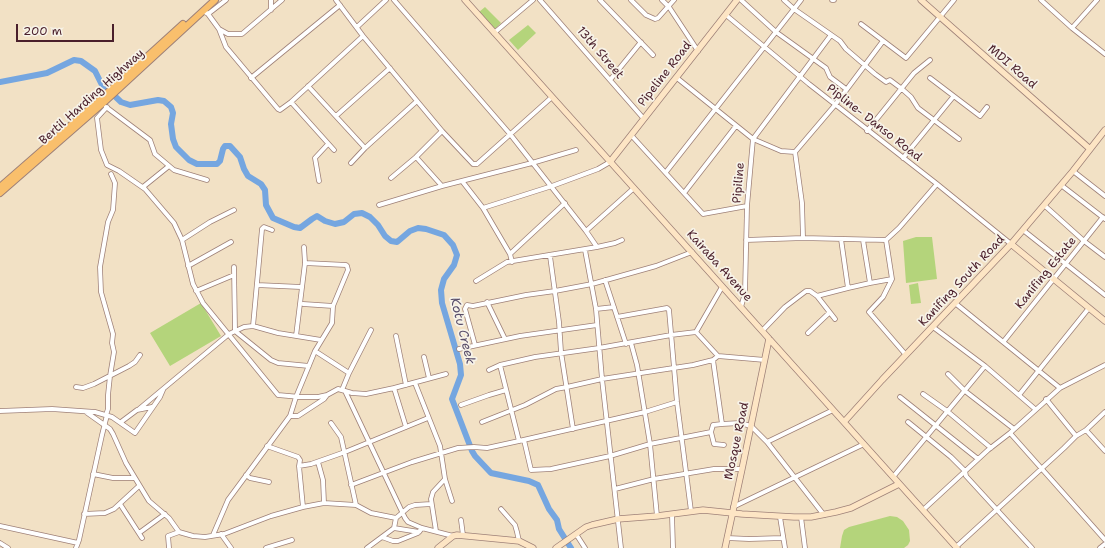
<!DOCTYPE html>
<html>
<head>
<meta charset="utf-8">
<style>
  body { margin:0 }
  #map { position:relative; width:1105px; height:548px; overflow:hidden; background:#f2e1c5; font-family:"Shantell Sans",sans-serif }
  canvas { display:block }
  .scale { position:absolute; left:16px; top:24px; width:98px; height:18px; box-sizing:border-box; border:2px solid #4a1f2b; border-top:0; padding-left:5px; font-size:12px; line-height:14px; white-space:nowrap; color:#4a1f2b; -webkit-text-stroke:3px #f7f3e8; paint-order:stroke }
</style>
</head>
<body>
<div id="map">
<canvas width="1105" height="548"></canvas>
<div class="scale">200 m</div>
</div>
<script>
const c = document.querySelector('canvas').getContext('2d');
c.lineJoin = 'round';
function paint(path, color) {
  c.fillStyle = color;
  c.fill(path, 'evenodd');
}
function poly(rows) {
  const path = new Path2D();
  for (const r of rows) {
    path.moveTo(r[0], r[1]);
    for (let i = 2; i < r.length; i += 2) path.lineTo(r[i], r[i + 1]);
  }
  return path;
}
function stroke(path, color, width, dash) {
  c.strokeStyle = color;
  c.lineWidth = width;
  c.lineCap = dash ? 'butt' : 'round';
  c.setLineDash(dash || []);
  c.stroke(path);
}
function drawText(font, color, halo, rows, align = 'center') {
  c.font = font + ' "Shantell Sans",sans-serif';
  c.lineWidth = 3.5;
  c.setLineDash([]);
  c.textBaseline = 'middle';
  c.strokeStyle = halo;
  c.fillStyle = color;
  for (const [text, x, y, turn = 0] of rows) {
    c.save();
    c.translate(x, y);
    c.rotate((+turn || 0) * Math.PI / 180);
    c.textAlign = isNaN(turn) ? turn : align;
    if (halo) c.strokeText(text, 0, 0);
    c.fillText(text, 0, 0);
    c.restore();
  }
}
paint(poly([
  [485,7,501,23,495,29,479,12],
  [528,25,536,33,518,50,509,40],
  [916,237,932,237,937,279,906,283,903,241],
  [918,283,921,303,911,304,909,285],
  [201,303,221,336,170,366,150,333],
  [890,516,897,517,903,521,909,530,910,541,908,545,904,548,840,548,842,536,844,530,849,527]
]), '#b4d47b');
stroke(poly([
  [0,82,47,73,74,60,81,61,95,71,101,83,121,102,130,105,158,100,164,101,171,107,173,113,171,124,173,139,176,147,189,160,197,164,217,164,220,161,223,149,225,146,230,146,240,157,244,169,248,176,261,184,265,190,266,205,273,218,294,227,300,228,312,219,317,216,325,221,335,224,344,222,354,214,362,213,370,217,378,225,385,236,391,241,397,242,410,231,418,228,426,229,444,235,453,245,457,255,454,265,444,279,441,290,442,303,460,364,461,375,452,399,472,451,475,456,491,473,529,481,538,485,549,509,557,520,559,529,571,548]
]), '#75a6e0', 6);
const street = poly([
  [336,0,363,36,442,131,473,164,477,164,552,97],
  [394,0,510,134,586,231,597,247,507,262,476,281],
  [540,0,644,119],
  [600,0,653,55],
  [631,0,646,15,655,19,658,18,674,0],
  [662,0,669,7,698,51],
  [741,0,776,32,826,68,830,77,846,89],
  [784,0,794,9,840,41,846,49,875,74,886,82,890,80,902,89,911,97,918,108,959,139],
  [832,0,834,0],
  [1041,0,1072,28,1105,54],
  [271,10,271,0],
  [203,11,208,14,219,29,226,47,278,109,280,110,291,102,363,36],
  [208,14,226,0],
  [726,15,809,84,937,184,1011,244],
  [861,24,906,58,954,0],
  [357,27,386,0],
  [1072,28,1097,0],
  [219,29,228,34,242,34,282,0],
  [494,33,533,0],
  [251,78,340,5],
  [677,78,753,139,781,151,795,152],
  [930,78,980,116,987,107],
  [610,80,641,42],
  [308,86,365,148],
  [291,102,334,150],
  [106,107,150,140,155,154,174,170,207,180],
  [107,107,97,118,101,150,107,165,119,171,145,189,174,223,182,240,193,284,203,303,278,395,300,397,318,397,327,395,338,389,352,393,366,394,394,388,446,374],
  [336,116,390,68],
  [867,131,914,73,930,60],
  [631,135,703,214,747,206],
  [416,157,442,186],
  [903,158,953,97],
  [351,163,365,148,417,101],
  [1073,171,1105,196],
  [666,172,801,0],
  [391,178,416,157,442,131],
  [319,181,315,158,328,144],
  [462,181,483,208,510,254],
  [1061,185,1105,219],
  [143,187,169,166],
  [684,193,736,126],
  [379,205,442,186,532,163,576,150],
  [1044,205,1084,241,1105,257],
  [483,208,552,186,598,169,610,162],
  [1023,230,1105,295],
  [586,231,634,188],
  [803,238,802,203,795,152,835,105,883,41],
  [841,239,848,288,870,283],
  [182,240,210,222,234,210],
  [746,240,803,238,886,240,899,228,937,184],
  [863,240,870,283,892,279,886,240],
  [597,247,615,243,622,240],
  [585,250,596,309,602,379,621,548],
  [550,256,559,322,561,352,573,429],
  [512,262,510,254,565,203],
  [188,266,231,242],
  [234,267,235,331,271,360,278,363,309,366],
  [892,279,883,297,869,312,906,355],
  [605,280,626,344],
  [257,285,301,287],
  [196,291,234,275],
  [817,296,835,319],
  [487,302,505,339],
  [955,303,1060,388],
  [303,304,333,306],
  [741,307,745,293,747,206,753,139,831,35],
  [596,309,614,307],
  [617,317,667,308,669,310,677,402,691,511],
  [253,326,262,229,264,227,272,230],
  [933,327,985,366,1035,409],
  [762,331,785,307,806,291,810,291,817,296,848,288],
  [696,332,722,287],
  [696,332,718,356],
  [808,333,829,313],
  [296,336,305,263,304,247],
  [396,336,406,385],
  [1004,341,1103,217],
  [631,343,637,365,650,444,657,516],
  [475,345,465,309,467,305,473,306,526,295,555,291,592,284,656,266,692,252],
  [459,349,520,336,597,325],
  [315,351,349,373,371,330],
  [424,357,429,378],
  [713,360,722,424,740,423,751,426,767,442,824,515],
  [500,365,519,441],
  [489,370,500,365,535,357,599,348,671,335,696,332],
  [948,374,965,391,1014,429],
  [415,383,440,446,445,479,452,501],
  [76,387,83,388,94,384,129,366,135,362,140,355],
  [394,388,406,427],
  [342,390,349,373],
  [345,391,405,518,408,522,422,528],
  [923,394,947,411,991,448],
  [1019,395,1089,308],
  [900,397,978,459],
  [1046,399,1076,436],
  [461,405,489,395,506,390],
  [139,409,229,334,244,327,253,326,278,333,321,340],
  [0,411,52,409,95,412,112,417,135,433,160,397,163,390],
  [86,412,110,429,113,434,126,463,149,501,169,518,179,532,193,536,205,537,224,534,271,516,303,507,324,503,356,505,371,513,396,518],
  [106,415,108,409,108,395,110,376,114,352,112,343,113,334,101,292,100,267,108,222,113,210,115,183,111,174],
  [290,416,298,416,324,399,327,395],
  [121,422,137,410,152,407],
  [482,422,525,405,556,389,567,387,602,379,693,365,713,360,718,356,765,360],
  [908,422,951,457,965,471,966,476,1032,548],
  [331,423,341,437,356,505],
  [1086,430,1105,451],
  [711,432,714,444,724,445],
  [1010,433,1105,540],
  [524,440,531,470,551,469,610,456,650,444,711,432,713,425,722,424],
  [767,442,833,410],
  [267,446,298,457,300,460,299,466,311,464,345,452,428,418],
  [318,462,323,480,324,503],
  [299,466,303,507],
  [93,474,113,478,135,478],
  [246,475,250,478,269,482],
  [893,477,985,366],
  [351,485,412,462,458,448,474,447,487,448,519,441,645,412,677,402],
  [615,489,654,479,714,469,742,469],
  [120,504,142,538],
  [733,507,864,444],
  [501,509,515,525,517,532,519,541],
  [923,510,988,450,1010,433,1060,388,1105,365],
  [84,514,105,513,114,509,139,486],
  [672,515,673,548],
  [780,517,785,548],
  [801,517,805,548],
  [461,520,463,535],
  [0,526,78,543],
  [394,528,419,532,422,528,453,536],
  [436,531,431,499,433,492,445,479],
  [139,533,165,514],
  [221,534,231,548],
  [576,534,585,548],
  [213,535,228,500,290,416,296,397,315,351,332,323,333,306,348,270,347,266,346,265,305,263],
  [382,537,393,541,398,541,418,533],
  [727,538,749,539,782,538],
  [0,543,8,548],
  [956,547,1064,448,1076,436,1086,430,1105,412],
  [76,548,79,540,102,435,107,415],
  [169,548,168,536,179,532],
  [266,548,292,540],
  [367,548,394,528,396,518,409,507,415,505,431,504],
  [1100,548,1105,544]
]);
const secondary = poly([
  [465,0,957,548],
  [921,0,1090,149],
  [610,162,737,0],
  [1011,244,1105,321],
  [844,422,882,380,1011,244,1073,171,1105,130],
  [438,548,453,536,457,535,519,541,533,548],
  [556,548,586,527,592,525,618,519,657,516,703,510,742,514,794,517,811,517,836,512,851,508,899,484],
  [725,548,742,469,769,339]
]);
const primary = poly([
  [0,187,95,104,183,24],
  [0,193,102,104,215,0]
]);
stroke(street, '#9e8078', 5.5);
stroke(secondary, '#9e8078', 7);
stroke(primary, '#9e8078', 8);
stroke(street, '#fff', 4);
stroke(secondary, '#fde5c4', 5.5);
stroke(primary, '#f9bf6c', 6);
drawText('12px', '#4a1f2b', '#f7f3e8', [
  ["13th Street",600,53,49],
  ["MDI Road",1012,67,41],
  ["Pipeline Road",665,74,-52],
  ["Bertil Harding Highway",92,97,-42],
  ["Pipline- Danso Road",874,123,38],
  ["Pipiline",739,183,-85],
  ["Kairaba Avenue",719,266,48],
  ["Kanifing Estate",1046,273,-51],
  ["Kanifing South Road",962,281,-47],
  ["Mosque Road",737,441,-78]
]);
drawText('italic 13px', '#594e6a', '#f7f3e8', [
  ["Kotu Creek",462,331,76]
]);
</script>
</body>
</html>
